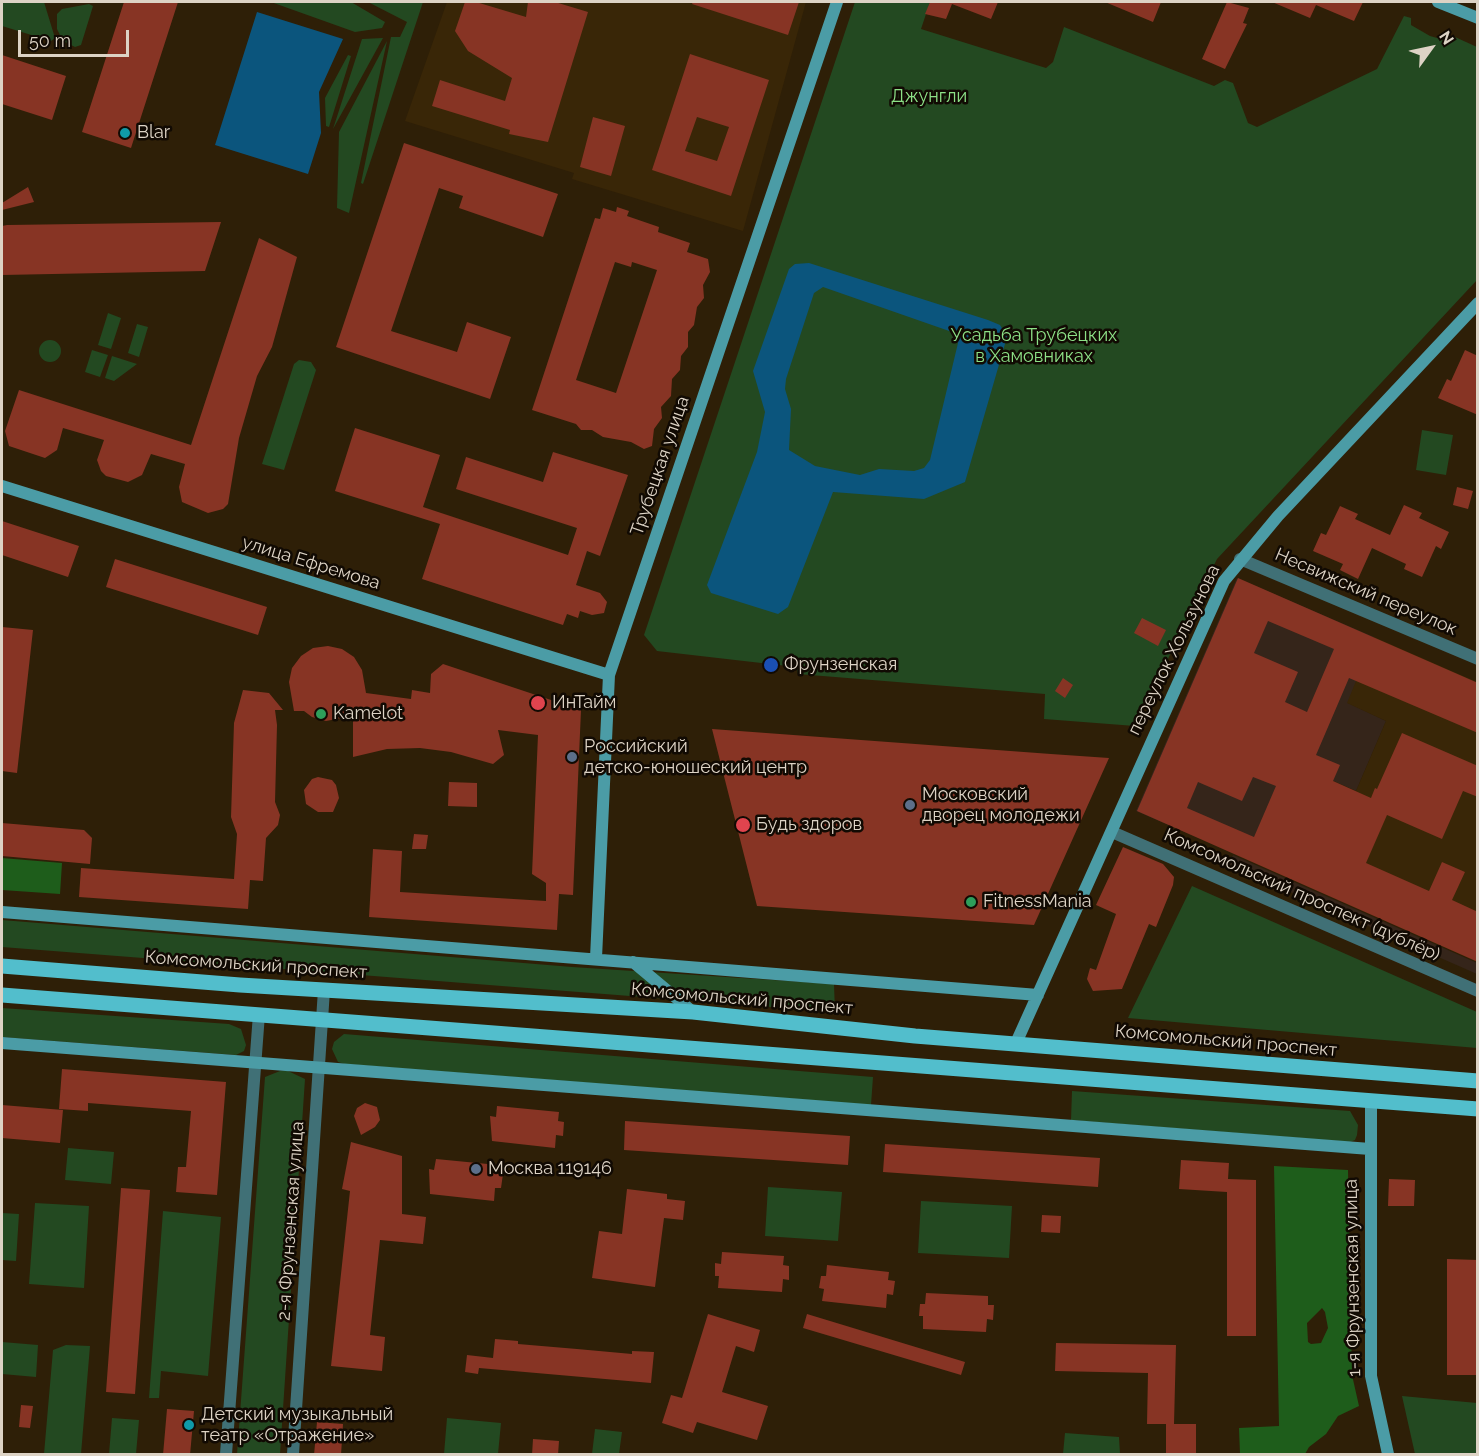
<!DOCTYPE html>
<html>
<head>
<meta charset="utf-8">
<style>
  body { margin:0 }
  #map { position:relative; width:1479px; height:1456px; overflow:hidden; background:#2e1f07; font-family:Raleway,sans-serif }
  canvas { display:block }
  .frame { position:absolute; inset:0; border:3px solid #ddd3c5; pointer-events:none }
  .north { position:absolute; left:1401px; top:18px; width:60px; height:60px; -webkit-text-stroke:4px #110a03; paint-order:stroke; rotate:57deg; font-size:16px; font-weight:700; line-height:24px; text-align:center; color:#ddd3c5 }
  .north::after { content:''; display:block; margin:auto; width:21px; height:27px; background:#ddd3c5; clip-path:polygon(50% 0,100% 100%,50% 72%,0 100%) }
  .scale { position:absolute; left:18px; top:30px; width:111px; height:27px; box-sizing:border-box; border:3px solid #ddd3c5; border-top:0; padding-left:8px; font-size:18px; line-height:21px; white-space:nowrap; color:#ddd3c5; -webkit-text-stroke:4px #110a03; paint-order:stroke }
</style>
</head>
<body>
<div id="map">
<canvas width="1479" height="1456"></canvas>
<div class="frame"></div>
<div class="north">N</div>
<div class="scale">50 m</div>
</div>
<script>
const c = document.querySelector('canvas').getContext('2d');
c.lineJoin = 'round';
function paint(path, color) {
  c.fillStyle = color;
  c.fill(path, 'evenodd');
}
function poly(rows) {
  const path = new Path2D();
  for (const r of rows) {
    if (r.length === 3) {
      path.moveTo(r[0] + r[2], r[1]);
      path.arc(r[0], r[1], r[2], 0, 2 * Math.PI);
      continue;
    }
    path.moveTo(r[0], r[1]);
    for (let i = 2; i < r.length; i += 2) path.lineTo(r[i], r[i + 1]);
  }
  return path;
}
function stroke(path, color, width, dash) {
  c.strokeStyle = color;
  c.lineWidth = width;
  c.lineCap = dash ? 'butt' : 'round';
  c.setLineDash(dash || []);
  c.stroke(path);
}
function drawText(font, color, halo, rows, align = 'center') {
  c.font = font + ' Raleway,sans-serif';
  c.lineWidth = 5;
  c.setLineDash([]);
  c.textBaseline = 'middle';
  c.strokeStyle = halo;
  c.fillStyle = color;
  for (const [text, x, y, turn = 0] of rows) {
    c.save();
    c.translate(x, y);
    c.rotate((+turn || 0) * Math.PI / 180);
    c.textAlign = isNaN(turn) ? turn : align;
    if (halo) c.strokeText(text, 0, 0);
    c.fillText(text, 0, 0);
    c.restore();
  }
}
paint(poly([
  [1237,578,1374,637,1348,703,1386,721,1356,791,1326,778,1283,874,1136,811],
  [1233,855,1477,963,1477,974,1229,865]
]), '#35251a');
paint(poly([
  [447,2,806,2,743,231,572,179,574,173,405,121],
  [1374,637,1477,682,1477,962,1283,874,1326,778,1356,791,1386,721,1347,703]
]), '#392607');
paint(poly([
  [2,2,44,2,55,38,51,41,2,26],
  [271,2,351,2,385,22,382,28,355,32],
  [368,2,423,2,363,184,361,183,391,37,400,37,407,22],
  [855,2,930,2,921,29,1046,68,1053,62,1064,27,1214,86,1225,80,1233,83,1248,123,1257,127,1377,69,1404,16,1411,18,1411,25,1430,36,1451,42,1455,37,1477,47,1477,280,1217,559,1135,726,1044,719,1045,694,798,674,796,667,657,651,644,635],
  [89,4,93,6,90,16,81,45,75,47,63,41,57,29,57,14,62,9],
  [383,38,333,129,362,39],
  [387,41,349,213,337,208,339,132],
  [348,55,351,56,329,127,326,126,325,98],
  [108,313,121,318,111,349,98,345],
  [137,324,148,327,139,357,128,353],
  [50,351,11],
  [92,350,108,355,100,377,85,372],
  [112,356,137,364,114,381,105,378],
  [299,360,311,362,316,370,284,470,262,464,294,364],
  [1422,430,1453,435,1446,475,1416,470],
  [1192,886,1477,1012,1477,1048,1128,1018],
  [2,920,572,967,834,984,835,1012,2,947],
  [2,1008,229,1024,241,1029,246,1045,244,1051,236,1055,2,1037],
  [344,1034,873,1077,871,1105,345,1064,338,1062,332,1049,334,1042],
  [280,1071,288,1071,305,1079,280,1454,237,1454,265,1077],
  [1072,1091,1350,1111,1358,1125,1357,1135,1355,1140,1350,1142,1071,1120],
  [68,1148,114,1152,111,1184,65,1180],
  [768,1187,842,1192,838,1241,765,1236],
  [921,1201,1012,1206,1009,1258,918,1253],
  [35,1203,89,1206,84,1288,29,1284],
  [163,1211,221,1217,208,1376,161,1371,159,1398,149,1398],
  [2,1213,19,1214,16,1261,2,1260],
  [2,1342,38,1345,36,1377,2,1374],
  [66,1345,90,1346,81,1454,44,1454,53,1350],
  [1402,1396,1477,1403,1477,1454,1415,1454],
  [112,1418,139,1420,136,1454,109,1454],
  [447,1418,501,1423,498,1454,444,1454],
  [595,1429,622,1432,619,1454,592,1454],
  [1065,1433,1119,1437,1120,1454,1063,1454]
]), '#234921');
paint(poly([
  [2,858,62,863,60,894,2,890],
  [1274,1166,1348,1170,1352,1375,1359,1406,1338,1416,1326,1434,1309,1447,1305,1454,1240,1454,1239,1428,1279,1426],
  [1322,1308,1325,1312,1328,1328,1321,1343,1311,1344,1308,1342,1307,1323]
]), '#1e5d1b');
paint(poly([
  [257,12,343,39,319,92,321,133,308,174,215,145],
  [809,263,988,320,1000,325,1007,337,965,482,924,499,833,492,788,607,778,614,711,593,707,585,757,452,765,412,753,371,789,269,795,264],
  [823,287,952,332,958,343,930,460,924,468,914,471,879,469,860,475,815,466,789,450,791,409,785,389,786,379,814,293]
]), '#0b557d');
paint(poly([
  [124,2,178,2,131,148,82,132],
  [465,2,476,2,526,17,528,2,555,2,588,12,548,142,509,134,510,130,432,106,440,80,505,101,512,78,468,51,455,31],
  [693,2,799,2,788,35,692,4],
  [930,2,998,2,991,19,952,4,946,19,925,14],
  [1105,2,1161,2,1153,22],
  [1227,2,1249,8,1243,23,1247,24,1225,69,1202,59],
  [1272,2,1363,2,1354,21,1316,5,1310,18],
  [690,54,769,80,731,196,652,170],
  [697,117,729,127,717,161,685,151],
  [2,55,66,76,52,120,2,104],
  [593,117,625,126,611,176,580,167],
  [404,143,558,194,543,237,459,208,463,196,439,188,391,331,457,352,467,322,511,337,490,399,336,347],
  [28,187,34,202,2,210,2,203],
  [617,207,629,211,627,216,659,227,658,232,690,243,687,252,708,259,710,272,703,285,704,298,697,307,694,325,688,332,688,347,681,356,680,370,672,379,671,396,661,407,662,418,654,429,652,446,644,449,631,442,603,437,592,430,581,430,576,424,532,410,595,218,600,219,603,208,616,212],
  [615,262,631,267,632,262,657,270,616,393,576,380],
  [221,222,205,271,2,275,2,226,7,225],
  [259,238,297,257,272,347,257,376,239,438,228,504,223,509,208,513,182,502,179,487,185,464,151,454,142,475,128,482,106,476,101,471,97,460,104,440,63,428,57,450,45,458,9,446,5,431,19,390,191,445],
  [1465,350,1478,356,1478,415,1438,398,1447,379,1451,381],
  [355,428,440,455,423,507,568,555,577,528,456,489,466,457,543,482,553,452,628,475,600,556,587,551,576,585,600,593,607,602,604,613,592,615,580,611,578,618,567,614,563,625,422,579,440,524,335,491],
  [1457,487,1473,491,1468,509,1453,505],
  [1404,505,1422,513,1419,518,1449,532,1441,549,1436,546,1422,577,1404,569,1406,564,1372,548,1358,579,1340,570,1343,564,1313,551,1321,533,1326,535,1340,506,1358,514,1355,519,1390,535],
  [2,521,79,546,68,577,2,555],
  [115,559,267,607,258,635,106,587],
  [1238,578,1478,683,1478,733,1349,678,1316,755,1340,765,1333,781,1371,798,1375,788,1377,789,1402,733,1478,766,1478,797,1463,791,1442,839,1387,815,1366,863,1429,891,1442,862,1465,872,1452,900,1478,912,1478,962,1137,811],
  [1268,621,1334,649,1307,712,1285,702,1298,672,1254,653],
  [1253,777,1276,786,1254,837,1187,808,1198,782,1242,801],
  [1142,618,1166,630,1158,646,1134,633],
  [2,627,33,630,17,773,2,771],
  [328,646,342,649,354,657,362,670,366,693,411,699,412,690,430,693,431,674,443,664,581,710,573,895,559,894,557,930,369,917,373,849,402,851,400,892,546,901,546,883,532,874,538,735,498,730,504,755,493,764,451,752,420,748,387,749,353,757,353,716,326,721,312,717,304,711,294,711,289,682,292,668,301,656,313,648],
  [1063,678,1073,685,1065,698,1055,691],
  [243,690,269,693,283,710,275,710,277,725,275,802,280,815,278,825,266,838,263,881,250,880,248,909,79,897,81,868,234,879,237,834,231,817,234,723],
  [712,729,1051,754,1109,758,1034,925,757,906],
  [318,777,332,780,336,785,339,798,333,812,318,812,306,804,304,790,312,779],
  [449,782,477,783,477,807,448,806],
  [2,823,84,830,92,838,90,864,2,856],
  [414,834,428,835,426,849,412,849],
  [1123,847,1163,864,1174,877,1173,885,1156,927,1149,924,1122,989,1093,991,1087,979,1090,968,1096,970,1116,914,1096,905],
  [62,1069,226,1082,217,1195,176,1192,178,1167,186,1167,191,1111,88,1103,88,1111,59,1109],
  [365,1103,377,1107,380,1120,375,1127,361,1135,354,1116,357,1108],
  [2,1105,63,1110,60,1143,2,1138],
  [497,1106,559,1112,558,1121,564,1122,563,1136,556,1135,555,1148,492,1141,490,1116,496,1117],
  [625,1121,850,1136,848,1165,624,1150],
  [351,1142,402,1156,402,1214,426,1217,423,1244,380,1240,370,1335,385,1337,382,1371,331,1366,350,1191,342,1189],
  [885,1144,1100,1158,1098,1187,883,1172],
  [436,1159,498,1165,497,1174,503,1174,501,1188,495,1188,494,1201,430,1194,429,1169,434,1170],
  [1181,1160,1229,1163,1228,1179,1256,1180,1256,1336,1227,1336,1227,1192,1179,1189],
  [1389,1179,1415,1180,1414,1206,1388,1206],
  [121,1188,150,1190,135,1394,106,1392],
  [627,1189,667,1194,667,1199,685,1201,683,1220,664,1218,655,1287,592,1278,599,1231,622,1234],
  [1042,1215,1061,1216,1060,1233,1041,1232],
  [722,1252,784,1256,783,1265,789,1266,789,1280,783,1279,782,1292,718,1288,719,1276,715,1276,715,1263,721,1264],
  [1447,1259,1478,1260,1478,1375,1447,1375],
  [827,1265,889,1272,888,1280,895,1281,893,1295,887,1294,886,1308,822,1301,824,1289,819,1288,821,1276,826,1276],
  [926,1293,988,1296,988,1305,994,1305,993,1320,987,1319,986,1332,923,1329,923,1316,919,1316,920,1304,925,1304],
  [708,1314,760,1330,754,1352,736,1346,722,1392,768,1406,757,1440,697,1422,693,1433,662,1423,671,1395,682,1398],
  [807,1314,965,1362,961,1375,803,1328],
  [495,1339,518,1341,518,1344,577,1349,632,1354,632,1351,654,1352,651,1383,479,1368,478,1374,465,1372,467,1355,493,1358],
  [1056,1343,1176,1345,1174,1424,1196,1424,1196,1455,1166,1455,1166,1424,1147,1424,1148,1373,1055,1371],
  [21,1405,33,1406,30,1428,19,1427],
  [167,1409,194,1411,190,1455,163,1455],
  [317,1422,343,1424,341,1455,314,1455],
  [533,1439,559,1441,558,1455,532,1455]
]), '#873424');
stroke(poly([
  [1240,559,1478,659],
  [1112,832,1478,991],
  [226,1454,259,1014],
  [293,1454,324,990]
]), '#407076', 12);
stroke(poly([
  [1438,2,1478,18],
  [2,486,609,675],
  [2,912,1038,995],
  [596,958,609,675,837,2],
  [633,962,693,1012],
  [2,1043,1370,1149],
  [1016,1043,1224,581,1278,516,1478,303],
  [1371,1100,1371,1376,1388,1454]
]), '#4b9ca6', 12);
stroke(poly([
  [2,966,240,985,693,1012,915,1036,1478,1081],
  [2,995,1478,1109]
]), '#52becc', 15);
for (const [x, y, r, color] of [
  [125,133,6,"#0f9aa8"],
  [771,665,8,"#1a4fb4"],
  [538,703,8,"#e0444e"],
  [321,714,6,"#2e9e5b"],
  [572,757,6,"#5c6f8a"],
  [910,805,6,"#5c6f8a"],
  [743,825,8,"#e0444e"],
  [971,902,6,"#2e9e5b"],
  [476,1169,6,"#5c6f8a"],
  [189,1425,6,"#0f9aa8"]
]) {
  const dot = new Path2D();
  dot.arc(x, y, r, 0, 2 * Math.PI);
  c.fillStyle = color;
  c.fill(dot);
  stroke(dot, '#110a03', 2);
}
drawText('18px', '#8de187', '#110a03', [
  ["Джунгли",929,97],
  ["Усадьба Трубецких",1034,336],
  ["в Хамовниках",1034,357]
]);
drawText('18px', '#ddd3c5', '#110a03', [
  ["Blar",137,133],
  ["Фрунзенская",784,665],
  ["ИнТайм",552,703],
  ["Kamelot",333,714],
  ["Российский",584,747],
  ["детско-юношеский центр",584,768],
  ["Московский",922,795],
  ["дворец молодежи",922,816],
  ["Будь здоров",756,825],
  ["FitnessMania",983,902],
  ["Москва 119146",488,1169],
  ["Детский музыкальный",201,1415],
  ["театр «Отражение»",201,1436]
], 'left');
drawText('18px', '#ddd3c5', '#110a03', [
  ["Трубецкая улица",660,466,-71],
  ["улица Ефремова",311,563,17],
  ["Несвижский переулок",1366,592,23],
  ["переулок Хользунова",1174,650,-64],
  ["Комсомольский проспект (дублёр)",1302,895,24],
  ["Комсомольский проспект",256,965,4],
  ["Комсомольский проспект",742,999,5],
  ["Комсомольский проспект",1226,1041,5],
  ["2-я Фрунзенская улица",291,1221,-86],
  ["1-я Фрунзенская улица",1353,1278,-91]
]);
</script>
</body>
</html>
